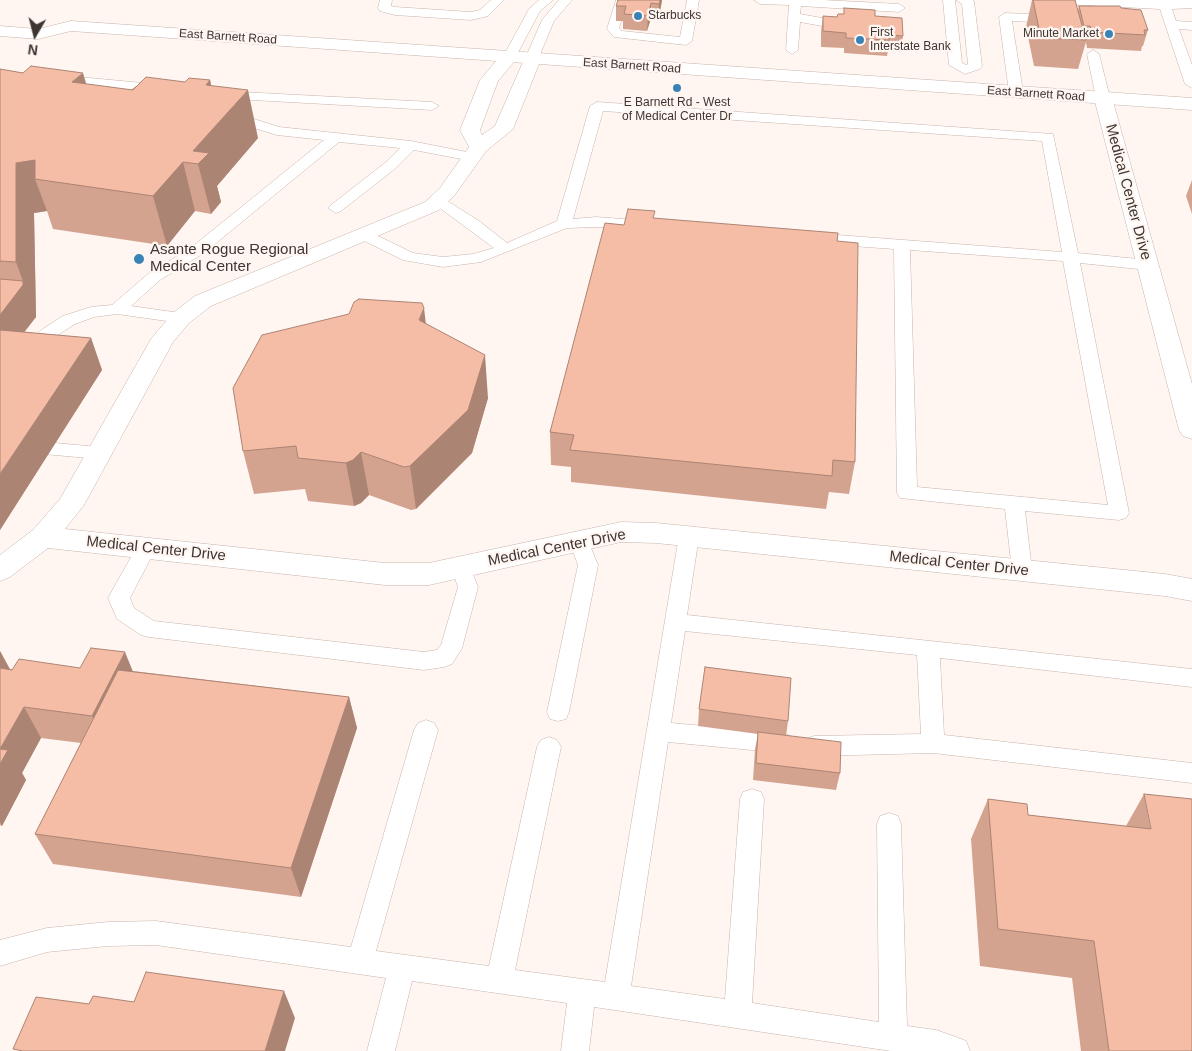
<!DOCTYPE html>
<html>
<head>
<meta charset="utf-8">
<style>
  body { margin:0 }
  #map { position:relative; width:1192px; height:1051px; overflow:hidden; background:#fff6f2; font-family:Arial,sans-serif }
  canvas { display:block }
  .north { position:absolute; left:10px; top:10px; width:50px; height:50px; -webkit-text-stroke:4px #fff6f2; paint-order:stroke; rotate:188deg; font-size:14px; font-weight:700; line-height:20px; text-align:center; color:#3e3632 }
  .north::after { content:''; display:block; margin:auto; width:18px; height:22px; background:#3e3632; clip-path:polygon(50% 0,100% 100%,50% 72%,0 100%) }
</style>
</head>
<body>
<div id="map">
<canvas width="1192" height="1051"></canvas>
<div class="north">N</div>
</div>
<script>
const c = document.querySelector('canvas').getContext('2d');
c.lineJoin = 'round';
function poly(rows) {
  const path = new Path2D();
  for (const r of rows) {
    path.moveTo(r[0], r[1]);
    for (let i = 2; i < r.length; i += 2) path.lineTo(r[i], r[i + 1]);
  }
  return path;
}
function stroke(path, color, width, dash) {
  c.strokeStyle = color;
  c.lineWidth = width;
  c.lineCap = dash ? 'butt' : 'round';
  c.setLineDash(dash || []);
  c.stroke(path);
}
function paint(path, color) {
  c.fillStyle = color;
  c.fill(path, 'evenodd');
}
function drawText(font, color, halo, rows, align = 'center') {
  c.font = font + ' Arial,sans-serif';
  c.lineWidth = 4.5;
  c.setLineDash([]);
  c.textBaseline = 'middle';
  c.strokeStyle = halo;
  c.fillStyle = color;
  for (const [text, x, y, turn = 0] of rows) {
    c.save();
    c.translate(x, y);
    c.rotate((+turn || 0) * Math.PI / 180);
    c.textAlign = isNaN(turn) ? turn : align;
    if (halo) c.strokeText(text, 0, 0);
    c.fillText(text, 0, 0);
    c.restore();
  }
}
const lane = poly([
  [380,0,392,0,391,6,395,7,471,12,480,10,491,0,504,0,488,16,471,20,395,15,380,11,378,8,380,0],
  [539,0,553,0,540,11,514,60,504,60,503,57,529,9,539,0],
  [559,0,572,0,554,21,537,62,527,62,525,59,542,20,559,0],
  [616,0,628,0,619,28,622,31,680,37,687,0,699,0,692,41,686,45,614,37,607,29,616,0],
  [754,0,823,0,899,4,905,8,899,12,801,6,800,14,844,22,850,26,844,30,800,22,798,50,792,54,786,50,789,5,760,4,754,0],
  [943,0,955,0,962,63,966,65,968,64,962,4,956,0,973,0,974,2,982,66,980,69,965,74,949,65,943,0],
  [1056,0,1192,0,1192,8,1172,9,1176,21,1192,22,1192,30,1179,29,1192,65,1192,88,1185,84,1160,9,1062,4,1056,0],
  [1005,13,1051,15,1057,19,1051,23,1012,21,1023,92,1016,96,1009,92,999,17,1005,13],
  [1093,50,1099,54,1110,98,1103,102,1096,98,1087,54,1093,50],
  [58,75,164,85,171,89,164,93,53,82,51,79,58,75],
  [222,91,432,102,439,106,432,110,217,98,215,95,217,92,222,91],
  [597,102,1053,134,1078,253,1148,260,1156,265,1148,270,1080,263,1129,513,1126,518,1119,520,1025,511,1032,570,1029,575,1022,578,1015,575,1012,570,1005,509,900,498,897,493,894,249,811,243,803,238,811,233,1062,252,1042,141,603,111,573,219,596,217,650,221,655,223,658,226,655,229,596,227,567,228,481,262,443,267,403,260,358,238,356,235,358,232,370,232,413,253,443,257,473,254,494,248,433,203,430,200,438,195,479,221,507,243,557,221,590,106,597,102],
  [910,250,1063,261,1108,505,917,487,910,250],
  [233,107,254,119,279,127,411,141,472,153,479,157,472,161,414,150,396,168,341,211,336,213,328,208,331,205,386,162,400,148,339,142,204,253,160,280,131,306,187,314,189,318,187,322,181,323,117,314,94,317,75,324,53,338,35,356,23,356,20,352,23,348,41,330,63,316,91,307,112,305,148,274,192,247,324,140,277,135,244,125,226,111,233,107],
  [0,438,99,447,106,448,108,453,106,458,99,459,0,450,0,438],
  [689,529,696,531,699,536,687,615,1192,669,1192,687,940,658,944,735,1192,763,1192,783,933,753,814,756,806,753,802,746,806,739,814,736,921,734,917,655,685,631,671,723,783,733,791,736,795,743,791,750,783,753,668,742,631,986,725,999,740,799,743,792,752,789,761,792,764,799,752,1003,879,1022,877,824,880,816,889,813,898,816,901,824,907,1026,936,1030,956,1037,966,1041,970,1051,891,1051,594,1007,589,1051,561,1051,567,1003,412,981,395,1051,367,1051,386,978,156,945,108,946,47,952,0,966,0,940,47,928,108,922,156,921,351,947,414,730,418,723,426,720,434,723,438,730,376,951,489,966,537,747,541,740,549,737,557,740,561,747,515,970,605,982,679,536,682,531,689,529],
  [579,534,586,536,598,565,569,712,566,719,558,721,550,719,547,712,578,565,569,541,572,536,579,534],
  [146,541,153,543,156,548,130,598,134,608,154,621,424,652,437,650,441,645,458,587,451,567,454,562,461,559,468,562,478,587,462,648,452,664,444,667,424,670,149,637,141,635,117,619,108,598,139,543,146,541]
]);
const street = poly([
  [509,52,515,53,518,57,498,81,480,130,482,135,495,126,526,55,532,54,538,55,541,59,513,129,486,151,454,196,439,210,211,306,189,323,173,342,84,505,65,529,385,563,429,563,621,522,656,523,1165,574,1192,579,1192,601,1165,596,656,543,621,542,429,585,385,585,48,548,10,577,0,581,0,555,33,530,60,499,151,339,173,313,195,296,425,202,440,188,469,147,460,130,480,80,503,53,509,52],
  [1103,92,1110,94,1112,98,1192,384,1192,439,1183,436,1179,430,1094,98,1096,94,1103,92]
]);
const primary = poly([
  [71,21,1192,98,1192,110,71,31,38,39,0,36,0,26,38,29,71,21]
]);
stroke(lane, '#c8b3aa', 1);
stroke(street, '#c8b3aa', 1);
stroke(primary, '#c8b3aa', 1);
paint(lane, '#fff');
paint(street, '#fff');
paint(primary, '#fff');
paint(poly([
  [662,0,661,6,658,19,651,18,647,31,623,29,623,21,616,21,616,6],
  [1032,0,1075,0,1078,11,1079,6,1121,8,1148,30,1143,46,1142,46,1141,51,1087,48,1086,42,1078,69,1034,66,1026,27],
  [844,8,875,16,903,36,901,52,888,51,887,56,844,53,844,48,821,47,821,32,823,16,837,17,844,14],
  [0,69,86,84,131,90,136,86,210,80,211,85,258,138,217,186,221,202,211,214,195,211,167,246,53,229,47,211,34,213,36,317,24,332,91,338,102,370,0,530],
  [1192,180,1192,214,1186,196],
  [654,218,837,241,855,462,849,494,829,492,826,509,571,482,571,467,551,465,550,432,624,225],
  [426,323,488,398,472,453,416,509,411,510,369,495,361,503,354,506,308,501,305,489,254,494,243,451],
  [0,651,10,669,80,668,133,671,349,697,357,728,301,897,53,864,35,834,81,743,41,738,22,773,26,780,2,826,0,825],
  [699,709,788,721,786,736,840,773,836,790,753,780,755,749,758,734,698,726],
  [1144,794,1192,1051,1081,1051,1072,978,980,966,971,839,988,799,1028,815,1126,826]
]), '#d3a38f');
paint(poly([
  [660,0,662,0,661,6,658,19,659,4],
  [651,3,651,18,647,31,648,16],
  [83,73,97,120,72,82],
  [210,80,219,122,248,90,258,138,217,186,221,202,211,214,198,164,193,151,206,85],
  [35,160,35,179,47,211,34,213,36,317,2,361,0,356,0,315,23,281,16,262,16,163],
  [183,162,195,211,167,246,153,196],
  [424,308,429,350,419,320],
  [91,338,102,370,0,530,0,474],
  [485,355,488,398,472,453,416,509,410,466],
  [361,452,369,495,361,503,354,506,346,463],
  [0,651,16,681,0,675],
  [125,652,138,684,107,747,92,716],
  [349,697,357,728,301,897,291,868],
  [24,707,41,738,22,773,26,780,2,826,0,822,0,749],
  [284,991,295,1018,285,1051,265,1051]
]), '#ac8474');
const building = poly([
  [618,0,660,0,659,4,651,3,648,16,624,14,626,6,616,6,618,0],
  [1033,0,1075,0,1086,40,1041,38,1033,0],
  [1079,6,1120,6,1121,8,1141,10,1148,30,1144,30,1145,35,1092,32,1090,26,1084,26,1079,6],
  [844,8,875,10,875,16,902,18,903,36,889,35,889,40,846,38,846,33,823,31,823,16,837,17,838,14,844,14,844,8],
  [31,66,83,73,72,82,133,90,146,77,185,82,189,78,210,80,206,85,248,90,193,151,209,153,198,164,183,162,153,196,35,179,35,160,16,163,16,262,0,261,0,69,23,73,31,66],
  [628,209,655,211,653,218,838,233,837,241,858,243,855,462,833,460,832,476,570,450,574,435,550,432,605,223,624,225,628,209],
  [0,279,23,281,23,285,0,315,0,279],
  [359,299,422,303,424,308,419,320,485,355,468,410,410,466,404,467,361,452,353,460,346,463,298,458,296,446,243,451,233,388,262,335,349,314,354,302,359,299],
  [0,330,91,338,0,474,0,330],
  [91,648,125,652,92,716,24,707,0,749,8,750,0,764,0,668,12,670,19,659,80,668,91,648],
  [705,667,791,678,788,721,699,709,705,667],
  [118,670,349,697,291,868,35,834,118,670],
  [758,732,841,742,840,773,756,763,758,732],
  [1144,794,1192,799,1192,1051,1109,1051,1094,941,998,929,988,799,1027,804,1028,815,1151,829,1144,794],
  [146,972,284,991,265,1051,23,1051,13,1049,36,997,89,1004,93,996,134,1002,146,972]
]);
paint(building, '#f5bda6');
stroke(building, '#ac8474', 1);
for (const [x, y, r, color] of [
  [638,16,5,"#3a83b7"],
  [1109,34,5,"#3a83b7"],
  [860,40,5,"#3a83b7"],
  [677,88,5,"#3a83b7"],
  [139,259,6,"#3a83b7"]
]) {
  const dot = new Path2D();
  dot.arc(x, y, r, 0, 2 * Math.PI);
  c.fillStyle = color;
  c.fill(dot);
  stroke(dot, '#fff6f2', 2);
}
drawText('12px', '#3e3632', '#fff6f2', [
  ["Starbucks",648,16],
  ["First",870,33],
  ["Interstate Bank",870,47],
  ["Minute Market",1099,34,"right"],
  ["E Barnett Rd - West",677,103,"center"],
  ["of Medical Center Dr",677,117,"center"]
], 'left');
drawText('12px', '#3e3632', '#fff6f2', [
  ["East Barnett Road",228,37,4],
  ["East Barnett Road",632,66,4],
  ["East Barnett Road",1036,94,4]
]);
drawText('15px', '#3e3632', '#fff6f2', [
  ["Medical Center Drive",1128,192,75],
  ["Medical Center Drive",557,548,-11],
  ["Medical Center Drive",156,549,6],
  ["Medical Center Drive",959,564,6]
]);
drawText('15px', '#3e3632', '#fff6f2', [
  ["Asante Rogue Regional",150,250],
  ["Medical Center",150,267]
], 'left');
</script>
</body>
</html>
